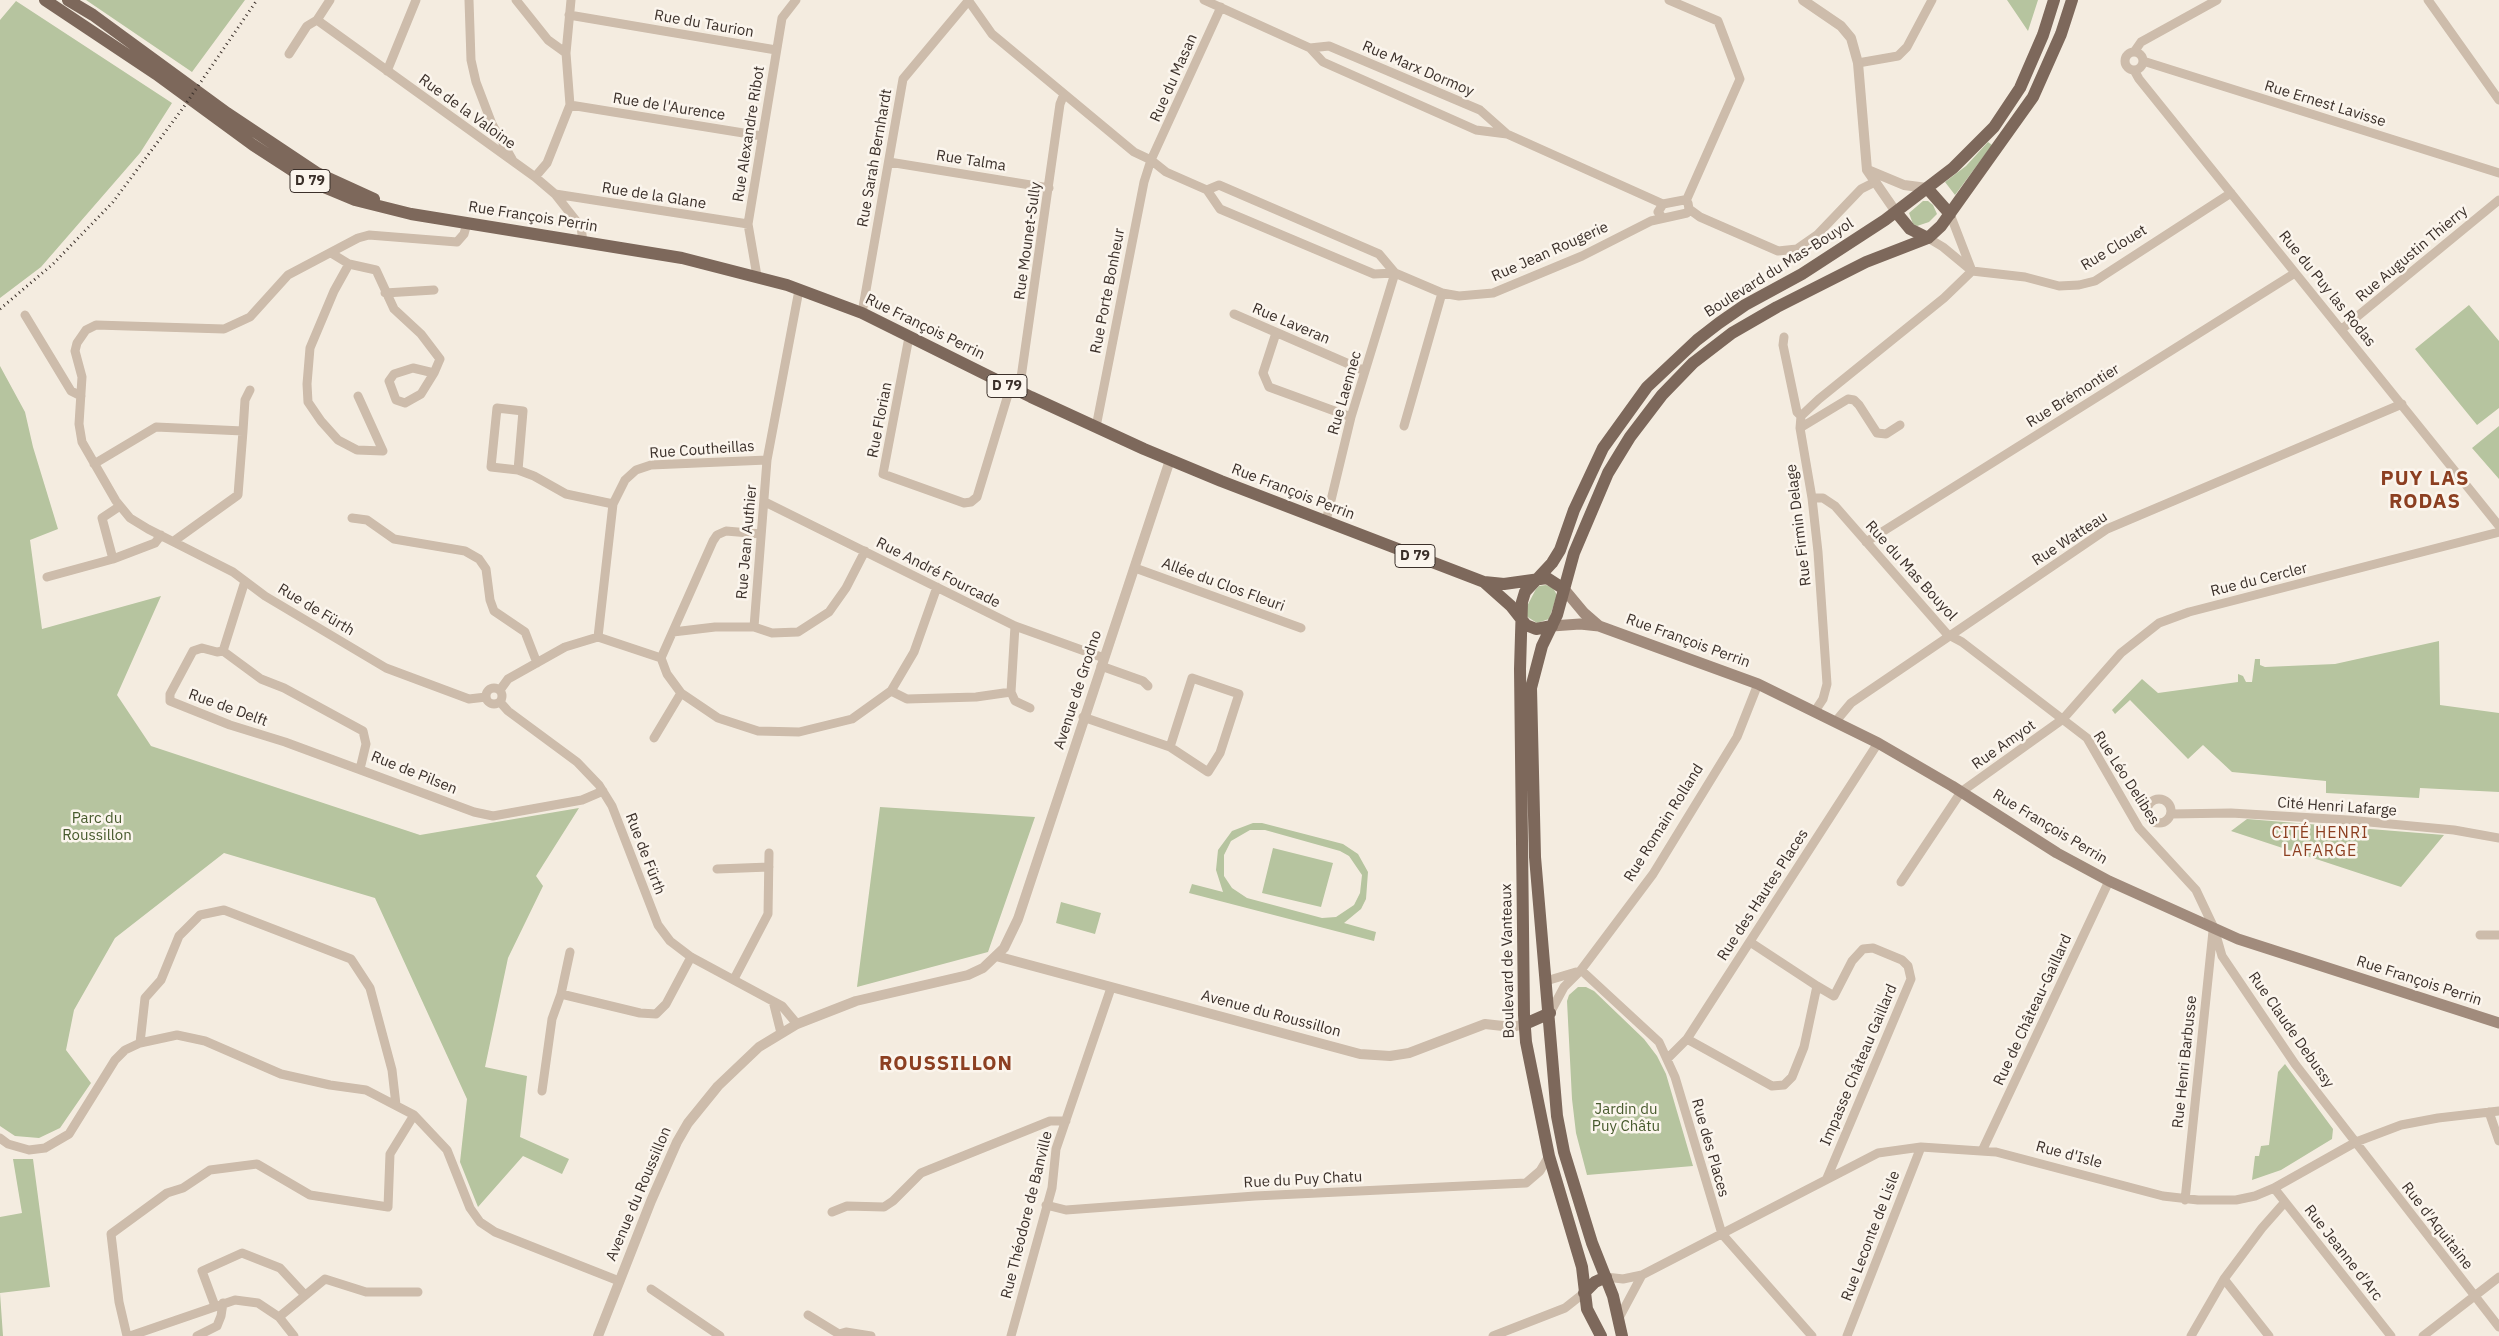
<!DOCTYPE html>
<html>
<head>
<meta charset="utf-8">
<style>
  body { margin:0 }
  canvas { display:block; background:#f4ece0 }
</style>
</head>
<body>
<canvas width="2499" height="1336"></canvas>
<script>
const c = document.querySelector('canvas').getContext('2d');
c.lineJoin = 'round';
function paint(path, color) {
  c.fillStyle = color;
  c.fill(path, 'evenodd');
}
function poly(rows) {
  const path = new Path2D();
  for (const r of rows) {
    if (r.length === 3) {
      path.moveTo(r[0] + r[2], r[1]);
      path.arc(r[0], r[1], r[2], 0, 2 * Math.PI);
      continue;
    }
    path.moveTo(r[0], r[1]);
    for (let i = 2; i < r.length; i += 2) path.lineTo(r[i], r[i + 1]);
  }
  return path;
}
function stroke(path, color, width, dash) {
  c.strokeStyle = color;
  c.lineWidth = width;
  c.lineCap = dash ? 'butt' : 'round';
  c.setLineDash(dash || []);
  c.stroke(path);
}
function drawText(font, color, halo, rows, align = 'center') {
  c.font = font + ' "IBM Plex Sans",sans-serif';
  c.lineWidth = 5;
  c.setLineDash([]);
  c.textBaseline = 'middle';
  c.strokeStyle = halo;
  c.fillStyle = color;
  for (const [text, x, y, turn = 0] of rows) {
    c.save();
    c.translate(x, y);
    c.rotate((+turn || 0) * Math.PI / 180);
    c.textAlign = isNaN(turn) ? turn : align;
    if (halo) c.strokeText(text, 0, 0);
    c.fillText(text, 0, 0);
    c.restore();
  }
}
paint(poly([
  [86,0,245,0,192,72],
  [2007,0,2038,0,2028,31],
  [16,1,172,103,140,153,41,267,0,298,0,20],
  [1988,142,1992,145,1955,195,1945,182,1966,166],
  [1923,201,1928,201,1933,205,1937,214,1929,222,1917,226,1913,224,1909,213],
  [2469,305,2499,341,2499,408,2477,425,2415,349],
  [0,366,25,412,33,447,58,529,30,540,42,629,161,596,117,695,151,746,420,835,579,808,536,876,543,886,508,958,485,1067,527,1076,520,1137,569,1159,562,1174,523,1156,478,1207,460,1162,467,1099,375,898,224,853,115,938,74,1010,66,1050,91,1083,60,1128,39,1138,15,1136,0,1126],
  [2499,426,2499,479,2472,448],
  [1546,585,1553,588,1557,595,1549,619,1537,623,1526,616,1525,610,1536,589,1539,586],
  [2439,641,2440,705,2499,713,2499,792,2420,788,2419,798,2326,793,2326,781,2232,772,2203,745,2188,759,2130,700,2115,714,2112,710,2142,679,2158,693,2238,682,2238,674,2243,676,2246,682,2252,682,2255,659,2260,659,2260,665,2265,667,2335,664],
  [880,807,1035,817,988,952,857,987],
  [2247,819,2444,835,2401,887,2231,831],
  [1253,823,1262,823,1343,844,1358,854,1368,872,1366,899,1361,909,1344,923,1376,932,1374,941,1189,893,1192,884,1223,892,1216,870,1218,850,1232,831],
  [1250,830,1265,830,1340,851,1349,856,1362,875,1360,893,1354,905,1336,917,1322,918,1247,898,1232,888,1224,876,1224,855,1231,841],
  [1273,848,1333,863,1321,907,1262,893],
  [1061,902,1101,913,1095,934,1056,923],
  [1578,987,1586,987,1594,991,1644,1039,1657,1056,1666,1074,1693,1166,1587,1175,1576,1133,1572,1099,1567,1001,1569,995],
  [2285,1064,2333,1129,2332,1139,2281,1170,2252,1180,2255,1156,2259,1156,2261,1146,2269,1145,2278,1072],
  [13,1159,33,1159,50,1287,0,1293,3,1336,0,1336,0,1217,22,1213]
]), '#b6c49f');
stroke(poly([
  [330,0,317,20,535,177,555,194,581,227,583,242],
  [469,0,471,60,476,82,492,124,512,159],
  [516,0,548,40,566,53],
  [968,0,992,34,1134,152,1151,160,1166,172,1207,190,1220,209,1374,274,1395,273,1442,293,1459,296,1493,293,1582,256,1651,221,1687,213,1689,209,1688,203,1684,200,1663,204,1658,212,1662,217],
  [1204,0,1310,48,1323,62,1476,130,1507,134,1663,204],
  [1669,0,1718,21,1740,79,1686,201],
  [2428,0,2499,100],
  [569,15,776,50],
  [1310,48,1329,46,1480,110,1507,134],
  [2134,52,2141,42,2217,0],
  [2134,61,9],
  [289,54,307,26,317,20],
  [2143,61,2499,173],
  [1858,63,1898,56,1907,47,1932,0],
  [2134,70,2139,79,2499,526],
  [387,71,416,0],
  [570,105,762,136],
  [889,162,1049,188],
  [535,177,547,163,570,105,566,53,571,0],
  [1207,190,1219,185,1379,254,1395,273],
  [555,194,748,224],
  [1689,209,1700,217,1778,251,1797,249,1817,235,1861,189,1875,182],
  [1950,214,1972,271],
  [467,223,464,234,457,242,369,235,358,238,288,275,250,317,224,329,96,325,86,330,77,343,75,351,82,377,79,424,82,442,116,501,130,518,148,529,233,572,265,596,386,668,469,699,486,697],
  [1928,238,1943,247,1972,271,2025,277,2059,286,2079,285,2095,281,2231,193],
  [331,253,349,264,334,291,310,348,307,384,308,402,321,421,338,440,357,450,383,451,358,396],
  [349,264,376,270,394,309,421,334,440,359,434,373,413,368,394,374,389,381,396,400,405,403,421,394,434,373],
  [757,276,748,224,782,18,796,0],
  [385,293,434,290],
  [862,313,903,79,969,0],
  [1234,314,1365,371],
  [25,315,71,391,81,396],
  [2342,329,2499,200],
  [1276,333,1263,373,1269,387,1351,417],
  [909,337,883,474,964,503,971,502,977,497,1010,388],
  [1784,337,1783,345,1797,412,1801,416,1800,428,1812,498,1818,552,1827,684,1823,699,1815,711],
  [1019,392,1060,104,1064,94],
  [1801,416,1819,399,1944,298,1972,271],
  [1404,426,1442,293],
  [1096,427,1144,182,1151,160,1221,7],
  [1800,428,1848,399,1854,400,1859,405,1877,433,1886,434,1900,425],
  [243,431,245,400,250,390],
  [94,464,156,427,243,431,238,495,174,541],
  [518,470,491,467,497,408,523,411,518,470,534,476,566,494,613,504],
  [1812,498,1823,498,1835,506,1947,634,1962,642,2087,738,2139,828,2196,890,2214,928,2222,956,2295,1064,2499,1327],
  [765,502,1015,626,1104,658],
  [352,518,367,520,394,539,465,551,479,559,486,569,490,600,494,611,525,632,537,663],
  [1326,521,1351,417,1395,273],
  [1866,542,2295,273],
  [113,559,155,543,161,535],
  [1135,568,1301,628],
  [47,577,113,559,102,518,120,506],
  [245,581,223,651,261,679,284,688,363,731,366,744,360,769],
  [754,627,767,460],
  [673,632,715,627,754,627,772,633,798,632,829,612,846,588,865,551],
  [598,637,661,658],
  [223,651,217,652,202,648,193,651,170,694,170,701,230,725,285,742,474,812,493,816,582,800,603,791],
  [661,658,667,674,681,693,718,718,758,731,799,732,852,719,891,691,914,652,937,587],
  [661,658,713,541,717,535,726,531,761,534],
  [1101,666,1143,681,1148,686],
  [494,696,8],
  [500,690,508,679,565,647,598,637,613,504,625,480,636,470,651,465,767,460,799,290],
  [891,691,907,699,976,697,1011,692,1015,626],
  [1011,692,1015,701,1030,708],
  [500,702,508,711,577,762,599,785,612,806,658,925,670,941,691,957,782,1006,797,1024],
  [1083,717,1170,747,1208,772,1220,753,1239,694,1192,678,1170,747],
  [1836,721,1851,703,2107,529,2402,404],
  [654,738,681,693],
  [2159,811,12],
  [2171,814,2231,813,2348,820,2454,830,2499,838],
  [717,869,769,867],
  [1901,882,1961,792,2063,719,2121,653,2159,623,2189,612,2499,532],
  [2480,935,2499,935],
  [1581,970,1659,1042,1675,1077,1722,1234,1812,1336],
  [734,979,768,914,769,853],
  [1546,981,1576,972],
  [1817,986,1834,996,1852,961,1863,949,1873,948,1902,960,1908,966,1911,979,1827,1178],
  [561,994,570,952],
  [773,1001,781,1033],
  [1550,1013,1564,987,1581,970,1653,874,1737,737,1758,684],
  [1687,1039,1772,1086,1784,1085,1792,1077,1804,1047,1817,986,1750,942],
  [140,1043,145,998,161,980,179,936,200,915,224,910,351,959,370,988,392,1070,396,1105],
  [1668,1058,1687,1039,1878,743],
  [542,1091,552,1019,561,994,640,1013,656,1014,666,1004,691,957],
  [2489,1112,2499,1141],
  [0,1138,8,1144,29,1150,45,1148,69,1134,115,1060,125,1050,140,1043,177,1035,205,1041,281,1074,330,1085,366,1090,414,1115,447,1150,470,1208,480,1222,495,1232,619,1281],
  [1982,1151,2109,881],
  [2274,1188,2391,1336],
  [2185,1200,2213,931],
  [1046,1205,1066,1210,1255,1196,1526,1183,1540,1171,1549,1156],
  [832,1212,847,1206,884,1207,893,1201,921,1173,1050,1121,1066,1121],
  [1642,1275,1878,1153,1921,1147,1996,1152,2163,1196,2198,1200,2236,1200,2255,1196,2274,1188,2356,1142,2401,1125,2438,1118,2499,1111],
  [1606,1277,1623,1279,1642,1275,1619,1318],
  [2224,1279,2269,1336],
  [651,1289,720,1336],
  [215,1306,202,1271,242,1253,280,1268,305,1295],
  [808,1315,839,1334,846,1332,871,1336],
  [279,1317,325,1279,366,1292,418,1292],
  [127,1336,119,1302,111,1234,167,1193,183,1188,210,1170,257,1164,310,1195,388,1207,390,1154,414,1115],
  [130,1336,235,1300,258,1303,279,1317,294,1336],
  [197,1336,217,1326,221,1316,223,1303],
  [1011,1336,1052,1188,1056,1149,1111,988],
  [1493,1336,1565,1308,1584,1293],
  [1847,1336,1921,1147],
  [2191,1336,2224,1279,2262,1228,2285,1202],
  [2423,1336,2499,1277]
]), '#cdbcab', 9);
stroke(poly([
  [1803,0,1841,26,1851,38,1858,63,1867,170,1896,212],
  [1868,170,1904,185,1927,188],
  [996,956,1360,1054,1390,1056,1409,1053,1485,1024,1512,1027,1525,1024],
  [598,1336,651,1201,677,1142,688,1123,718,1086,759,1047,797,1024,856,1001,968,975,983,968,1004,948,1018,919,1170,460]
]), '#cdbcab', 10);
stroke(poly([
  [1564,589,1584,613,1599,626],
  [1552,626,1580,624,1599,626,1758,684,1878,743,1952,786,2057,853,2109,881,2238,939,2499,1023]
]), '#a18b7c', 11);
stroke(poly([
  [45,0,156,74,253,145,307,180,355,200,411,214,682,258,787,285,862,313,1031,397,1144,449,1221,481,1484,582,1504,584,1547,578,1564,589],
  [68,0,93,15,227,113,317,173,374,199],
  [1927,188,1950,214],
  [1896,212,1910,229,1928,238],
  [1484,582,1511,606,1526,625,1536,629,1552,626],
  [1525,1024,1550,1013],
  [1584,1293,1595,1282,1606,1277],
  [1601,1336,1587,1309,1582,1267,1549,1156,1526,1042,1524,1015,1520,669,1522,602,1525,592,1552,563,1560,550,1574,510,1603,448,1647,387,1697,340,1719,323,1745,305,1802,274,1885,220,1953,168,1994,127,2020,88,2043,35,2054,0],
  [1622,1336,1613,1296,1592,1243,1564,1152,1557,1116,1535,857,1531,688,1542,646,1557,615,1574,553,1608,473,1630,437,1662,395,1693,363,1732,333,1777,307,1866,262,1928,238,1941,226,2033,97,2061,34,2072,0]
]), '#7d685b', 12);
stroke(poly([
  [0,309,53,264,113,202,183,108,257,0]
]), '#3b302a', 3, [1, 4]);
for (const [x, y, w] of [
  [310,181,40],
  [1007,386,40],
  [1415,556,40]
]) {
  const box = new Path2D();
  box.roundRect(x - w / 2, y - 11.5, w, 23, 4);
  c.fillStyle = '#fbf5ed';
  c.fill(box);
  stroke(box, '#3b302a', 1);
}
drawText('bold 14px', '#3b302a', null, [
  ["D 79",310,181],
  ["D 79",1007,386],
  ["D 79",1415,556]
]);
drawText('15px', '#3b302a', '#fbf5ed', [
  ["Rue du Taurion",704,24,10],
  ["Rue Marx Dormoy",1418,69,23],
  ["Rue du Masan",1174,78,-66],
  ["Rue Ernest Lavisse",2325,104,17],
  ["Rue de l'Aurence",669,107,9],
  ["Rue de la Valoine",467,112,36],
  ["Rue Alexandre Ribot",749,134,-81],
  ["Rue Sarah Bernhardt",875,158,-80],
  ["Rue Talma",971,161,9],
  ["Rue de la Glane",654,196,9],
  ["Rue François Perrin",533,217,9],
  ["Rue Mounet-Sully",1028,241,-82],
  ["Rue Clouet",2114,248,-31],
  ["Rue Jean Rougerie",1550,252,-24],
  ["Rue Augustin Thierry",2412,254,-40],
  ["Boulevard du Mas-Bouyol",1779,268,-32],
  ["Rue du Puy las Rodas",2327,289,51],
  ["Rue Porte Bonheur",1108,291,-79],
  ["Rue Laveran",1291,324,23],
  ["Rue François Perrin",925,327,26],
  ["Rue Laennec",1345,393,-74],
  ["Rue Brémontier",2073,396,-32],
  ["Rue Florian",880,420,-79],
  ["Rue Coutheillas",702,450,-4],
  ["Rue François Perrin",1293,492,21],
  ["Rue Firmin Delage",1799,525,-97],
  ["Rue Watteau",2070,539,-33],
  ["Rue Jean Authier",747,542,-85],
  ["Rue du Mas Bouyol",1911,571,48],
  ["Rue André Fourcade",938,573,27],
  ["Rue du Cercler",2259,580,-14],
  ["Allée du Clos Fleuri",1223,585,20],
  ["Rue de Fürth",316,610,31],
  ["Rue François Perrin",1688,641,20],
  ["Avenue de Grodno",1078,690,-72],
  ["Rue de Delft",228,708,20],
  ["Rue Amyot",2004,745,-35],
  ["Rue de Pilsen",414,773,22],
  ["Rue Léo Delibes",2126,778,57],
  ["Cité Henri Lafarge",2337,807,4],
  ["Rue Romain Rolland",1664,823,-58],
  ["Rue François Perrin",2050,827,31],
  ["Rue de Fürth",645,854,69],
  ["Rue des Hautes Places",1763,895,-57],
  ["Boulevard de Vanteaux",1508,961,-91],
  ["Rue François Perrin",2419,981,18],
  ["Rue de Château-Gaillard",2033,1010,-65],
  ["Avenue du Roussillon",1271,1014,15],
  ["Rue Claude Debussy",2291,1030,55],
  ["Rue Henri Barbusse",2185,1062,-84],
  ["Impasse Château Gaillard",1859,1065,-67],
  ["Rue des Places",1710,1148,74],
  ["Rue d'Isle",2069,1155,15],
  ["Rue du Puy Chatu",1303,1180,-3],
  ["Avenue du Roussillon",639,1194,-67],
  ["Rue Théodore de Banville",1027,1215,-76],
  ["Rue d'Aquitaine",2437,1226,52],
  ["Rue Leconte de Lisle",1871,1236,-69],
  ["Rue Jeanne d'Arc",2343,1253,52]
]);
drawText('15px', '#475a2d', '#fbf5ed', [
  ["Parc du",97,819],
  ["Roussillon",97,836],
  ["Jardin du",1626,1110],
  ["Puy Châtu",1626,1127]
]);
c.letterSpacing = '1px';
drawText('16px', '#8c3f21', '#fbf5ed', [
  ["CITÉ HENRI",2320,833],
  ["LAFARGE",2320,851]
]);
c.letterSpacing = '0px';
c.letterSpacing = '1px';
drawText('bold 20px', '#8c3f21', '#fbf5ed', [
  ["PUY LAS",2425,479],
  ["RODAS",2425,502],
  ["ROUSSILLON",946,1064]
]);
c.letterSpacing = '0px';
</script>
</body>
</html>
